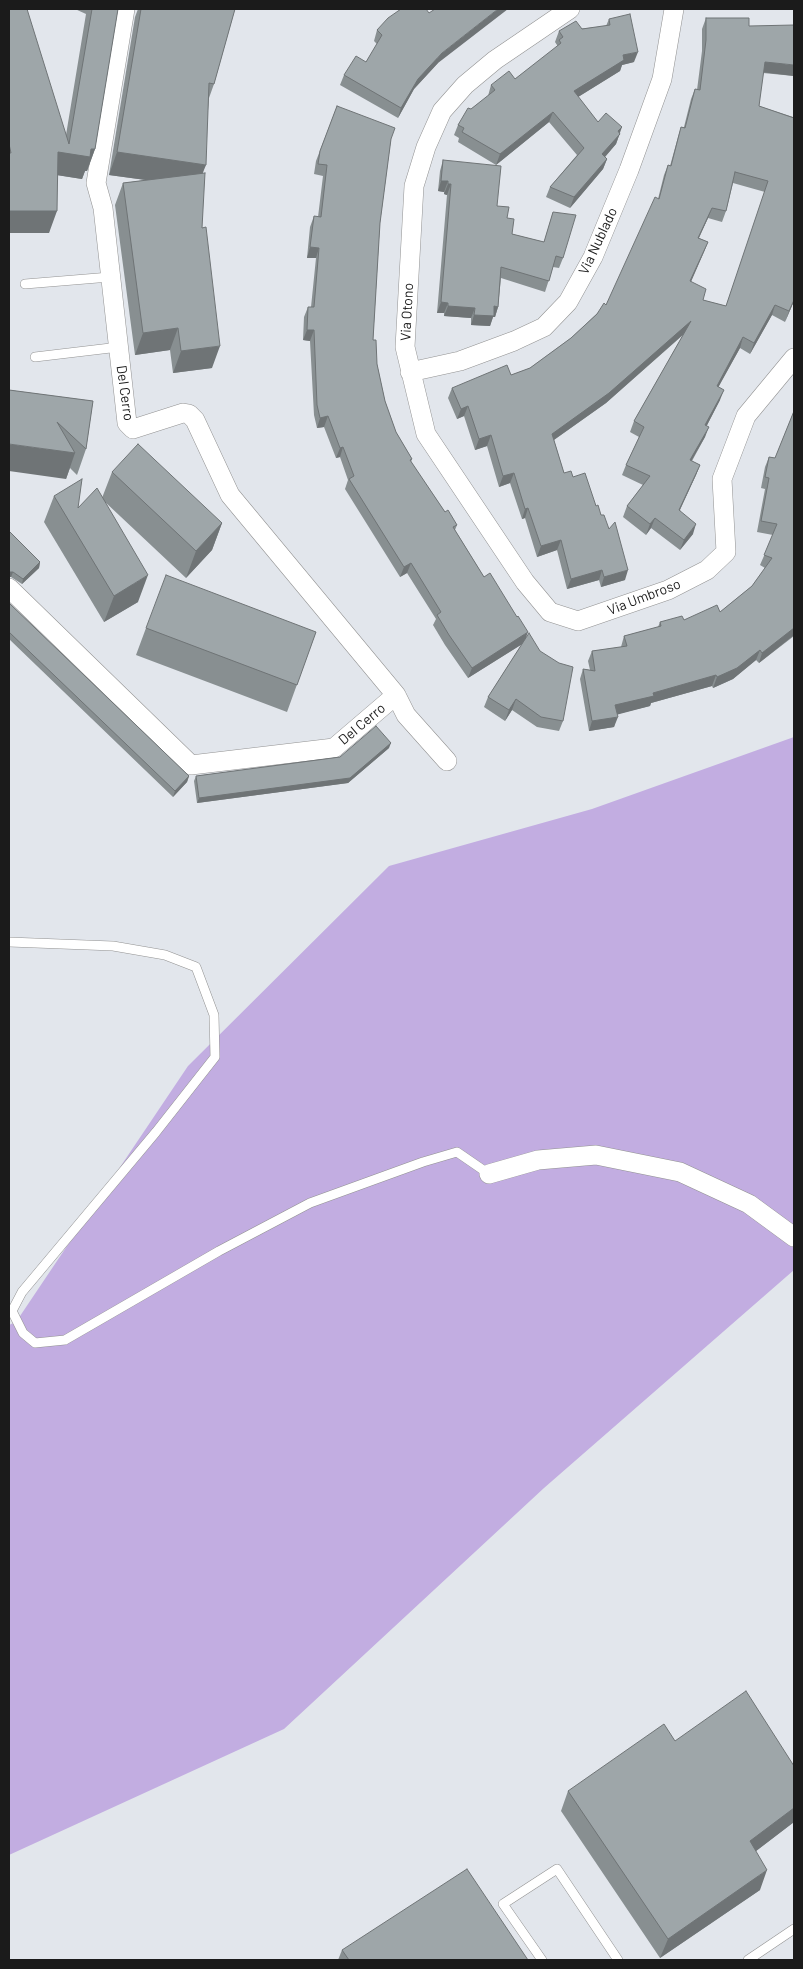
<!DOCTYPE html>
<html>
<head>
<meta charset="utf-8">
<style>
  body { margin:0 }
  #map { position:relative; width:803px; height:1969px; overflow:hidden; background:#e2e6ec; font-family:Barlow,sans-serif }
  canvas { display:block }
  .frame { position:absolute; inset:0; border:10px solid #1b1b1b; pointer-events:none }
</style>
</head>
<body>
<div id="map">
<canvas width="803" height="1969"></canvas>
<div class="frame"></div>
</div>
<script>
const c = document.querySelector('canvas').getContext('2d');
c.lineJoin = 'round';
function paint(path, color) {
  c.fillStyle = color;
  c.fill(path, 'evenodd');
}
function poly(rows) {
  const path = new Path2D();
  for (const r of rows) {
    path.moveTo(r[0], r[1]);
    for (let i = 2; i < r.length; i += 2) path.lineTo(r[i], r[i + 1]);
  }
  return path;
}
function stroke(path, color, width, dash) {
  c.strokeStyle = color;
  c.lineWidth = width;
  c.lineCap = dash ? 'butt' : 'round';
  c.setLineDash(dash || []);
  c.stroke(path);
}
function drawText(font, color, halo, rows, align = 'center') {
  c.font = font + ' Barlow,sans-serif';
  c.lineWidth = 4.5;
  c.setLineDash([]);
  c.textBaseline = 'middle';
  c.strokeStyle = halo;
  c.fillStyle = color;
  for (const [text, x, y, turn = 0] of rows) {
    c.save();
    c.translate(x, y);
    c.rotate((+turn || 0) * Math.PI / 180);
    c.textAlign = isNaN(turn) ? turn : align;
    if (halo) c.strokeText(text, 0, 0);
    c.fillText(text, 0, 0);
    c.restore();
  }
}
paint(poly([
  [794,737,794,1270,544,1488,284,1729,9,1855,9,1325,16,1322,188,1066,389,866,592,809]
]), '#c2ade1');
const service = poly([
  [25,284,110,277],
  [35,357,119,347],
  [9,942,113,946,165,955,196,967,214,1015,215,1057,156,1132,22,1292,12,1311,23,1333,35,1343,65,1340,219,1251,310,1203,423,1162,457,1152,489,1174],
  [542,1960,503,1904,557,1869,618,1960],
  [748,1960,794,1929]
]);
const minor = poly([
  [125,9,96,183,103,208,127,423,133,429,183,413,189,414,195,420,230,495,396,695,406,715,447,761],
  [570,9,495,60,465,85,442,111,426,147,414,186,405,347,426,434,525,582,550,612,578,621,668,590,707,570,726,552,722,479,746,416,794,358],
  [410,372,460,361,514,341,544,327,568,302,593,257,629,170,662,79,674,9],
  [9,588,191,765,334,748,396,695],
  [489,1174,538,1160,596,1155,680,1172,749,1204,794,1237]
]);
stroke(service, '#929292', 10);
stroke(minor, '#929292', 20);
stroke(service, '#fff', 9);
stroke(minor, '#fff', 19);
paint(poly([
  [9,9,66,135,86,14,75,9,118,9,95,149,87,171,85,171,82,179,57,175,49,233,9,233],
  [138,9,235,9,214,84,209,98,203,173,202,228,212,368,173,373,170,350,135,355,115,205,123,183,146,180,109,175,135,17],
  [429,13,438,63,414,89,398,118,340,85,344,75,366,62,377,44,374,41,377,30],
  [706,18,749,26,794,76,763,73,759,106,793,117,794,114,794,301,785,322,772,315,750,354,740,348,718,387,720,400,707,425,705,437,692,461,700,465,696,475,680,510,693,534,680,550,651,528,646,535,623,517,627,506,643,485,622,475,626,465,639,437,630,432,634,421,683,335,606,403,554,440,564,473,573,477,596,506,601,515,625,580,601,587,599,580,567,589,557,550,537,557,525,518,522,519,510,483,499,487,487,446,475,450,464,416,457,419,448,398,452,388,511,375,530,368,571,338,606,305,658,199,664,175,668,165,670,166,678,137,681,127,684,127,691,99,695,89,697,90,702,51,702,29],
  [733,183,765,192,726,306,703,300,691,281,708,242,699,238,708,218,722,222,726,211],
  [609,19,634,62,622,65,620,71,578,97,598,122,620,133,616,144,605,157,607,159,603,169,570,208,546,197,550,187,577,155,549,122,496,165,458,142,459,138,454,135,458,125,471,109,488,96,491,85,515,79,557,47,557,45,555,42,559,31,606,26],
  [337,106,391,139,380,223,373,340,377,364,385,401,396,432,412,459,411,462,445,512,457,525,455,530,484,577,526,637,563,721,559,731,537,727,512,710,505,721,484,707,488,697,522,644,468,678,445,645,433,625,436,619,407,573,400,577,345,489,348,480,340,457,336,458,324,427,317,428,314,415,310,341,303,340,304,317,308,307,311,307,316,258,307,258,310,227,314,216,318,217,323,176,314,174,316,161],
  [443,160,497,206,507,218,512,234,544,242,553,212,563,258,559,268,553,267,545,292,501,278,498,307,495,317,493,317,490,326,471,325,471,318,444,316,444,313,437,313,447,195,444,194,444,192,438,191,440,171],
  [9,390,93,401,86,449,77,475,70,468,66,479],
  [794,411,794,636,759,663,756,660,733,679,713,688,712,686,651,703,650,706,617,714,614,727,589,731,580,679,583,669,590,670,588,661,592,651,621,647,624,636,658,627,660,622,684,620,720,612,752,586,765,568,760,565,773,535,757,532,765,489,761,488,765,467,769,457,775,458],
  [112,472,222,523,212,550,186,578,104,501,138,602,104,622,44,522,54,496,78,508,102,498],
  [9,531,40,562,39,568,22,584,11,577],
  [9,603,189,776,187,782,173,797,9,639],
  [146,628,316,632,287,712,136,655],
  [389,748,348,783,197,803,194,781,196,776,340,757],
  [675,1741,794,1766,794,1822,756,1851,760,1890,660,1958,561,1811,568,1791],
  [342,1950,528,1960,338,1960]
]), '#888f91');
paint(poly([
  [498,9,508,9,438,63,414,89,398,118,401,108,418,79,442,53],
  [638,52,634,62,622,65,620,71,570,102,574,91,623,55],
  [765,62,794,65,794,76,761,72],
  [553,112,549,122,496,165,500,154],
  [622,127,616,144,598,165,602,154,618,131],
  [91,149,95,149,87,171,85,171,82,179,50,174,58,152],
  [117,152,206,165,197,187,109,175],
  [607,159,603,169,570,208,574,197],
  [441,181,448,181,444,192,438,191],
  [448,184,451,184,447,195,444,194],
  [712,208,708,218,694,248,698,238],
  [9,211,57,211,49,233,9,233],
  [708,242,704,252,687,291,690,281],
  [310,247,319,248,316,258,307,258],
  [794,300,794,301,785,322,789,311],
  [441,302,448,303,444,313,437,313],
  [775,305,772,315,750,354,754,343],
  [448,306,475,308,471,318,444,316],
  [494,306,498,307,495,317,493,317,490,326,471,325,474,315],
  [691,321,687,331,606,403,548,444,552,434],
  [178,328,170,350,135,355,143,333],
  [307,330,314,330,310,341,303,340],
  [743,337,740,348,713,397,717,386],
  [220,346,212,368,173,373,181,351],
  [724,390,720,400,702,435,705,425],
  [468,406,464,416,457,419,461,409],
  [328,416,324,427,317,428,320,418],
  [709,427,705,437,686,470,690,460],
  [491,435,487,446,475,450,479,439],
  [9,444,75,453,66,479,9,471],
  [343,447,340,457,336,458,340,448],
  [700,465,696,475,675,520,679,510],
  [514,473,510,483,499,487,503,476],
  [528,508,525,518,522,519,525,509],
  [655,518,651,528,646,535,650,524],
  [222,523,212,550,186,578,196,551],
  [696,524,693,534,680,550,684,540],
  [561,540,557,550,537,557,541,546],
  [40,562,39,568,22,584,23,579],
  [411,563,407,573,400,577,404,567],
  [602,570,599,580,567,589,571,579],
  [628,570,625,580,601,587,604,577],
  [9,572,13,572,11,577,9,577],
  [148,575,138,602,104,622,114,596],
  [794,628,794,635,759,663,762,653],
  [528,632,524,643,468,678,472,668],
  [760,650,756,660,733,679,713,688,717,677],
  [716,675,712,686,651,703,650,706,612,716,615,705,653,693],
  [516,699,512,710,505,721,509,710],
  [618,717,614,727,589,731,592,721],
  [391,743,389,748,348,783,197,803,199,798],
  [189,776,187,782,173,797,175,791],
  [794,1808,794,1822,743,1861,750,1841],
  [767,1870,760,1890,660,1958,668,1939]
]), '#6f7476');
const building = poly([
  [9,9,27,9,69,144,92,9,118,9,95,149,91,149,90,157,58,152,57,211,9,211,9,153,11,153,9,144,9,9],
  [141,9,235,9,214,84,209,83,206,165,117,152,141,9],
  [401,9,426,9,429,13,435,9,498,9,442,53,418,79,401,108,344,75,356,56,366,62,382,35,377,30,388,18,401,9],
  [630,14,638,52,623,55,624,60,574,91,598,122,606,113,622,127,618,131,620,134,602,154,607,159,574,197,550,187,584,148,553,112,500,154,462,132,464,128,458,125,468,108,471,109,495,90,491,85,509,71,515,79,561,43,559,40,563,37,559,31,576,21,582,29,610,25,609,19,630,14],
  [706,18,749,18,749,26,794,25,794,65,765,62,759,106,794,118,794,300,789,311,775,305,754,343,743,337,717,386,724,390,705,425,709,427,690,460,700,465,679,510,696,524,684,540,655,518,650,524,627,506,650,476,626,465,644,427,634,421,691,321,609,393,552,434,564,473,571,471,573,477,585,473,596,506,598,505,601,515,604,515,609,529,615,522,628,570,604,577,602,570,571,579,561,540,541,546,528,508,525,509,514,473,503,476,491,435,479,439,468,406,461,409,452,388,507,365,511,375,530,368,571,338,597,314,604,303,606,305,655,197,659,199,668,165,671,166,681,127,685,128,695,89,700,90,706,40,706,18],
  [735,172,768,181,726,306,703,300,706,289,690,281,708,242,698,238,712,208,726,211,735,172],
  [337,106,395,128,391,139,380,223,373,340,376,340,377,364,385,401,396,432,412,459,410,460,445,512,448,510,457,525,453,527,484,577,490,573,517,617,518,616,528,632,472,668,449,635,437,615,441,612,411,563,404,567,349,479,354,476,343,447,340,448,328,416,320,418,317,405,314,330,307,330,308,307,314,307,319,248,310,247,314,216,321,217,327,165,318,164,320,151,337,106],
  [443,160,501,166,497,206,509,207,507,218,514,219,512,234,544,242,553,212,576,215,563,258,556,256,549,281,501,267,498,307,494,306,494,316,474,315,475,308,448,306,448,303,441,302,451,184,448,184,448,181,441,181,443,160],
  [205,173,202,228,206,227,220,346,181,351,178,328,143,333,123,183,205,173],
  [9,390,93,401,86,449,57,422,75,453,9,444,9,390],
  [794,411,794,628,762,653,760,650,737,668,717,677,716,675,653,693,654,696,615,705,618,717,592,721,583,669,595,671,592,651,627,646,624,636,661,626,660,622,682,616,684,620,717,605,720,612,752,586,772,558,764,555,777,524,761,521,769,478,765,477,769,457,775,458,794,411],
  [138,444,222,523,196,551,112,472,138,444],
  [82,479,78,508,97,488,148,575,114,596,54,496,82,479],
  [9,531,40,562,23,579,13,572,9,572,9,531],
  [166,575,316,632,297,685,146,628,166,575],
  [9,603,189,776,175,791,9,632,9,603],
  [529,633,540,651,559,663,573,667,563,721,541,717,516,699,509,710,488,697,529,633],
  [376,726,391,743,350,778,199,798,196,776,340,757,376,726],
  [746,1691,794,1766,794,1808,750,1841,767,1870,668,1939,568,1791,664,1724,675,1741,746,1691],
  [467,1869,528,1960,349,1960,342,1950,467,1869]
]);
paint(building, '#9ea6a9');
stroke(building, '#6f7476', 1);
drawText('14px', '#1b1b1b', '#fff', [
  ["Via Nublado",598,241,-65],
  ["Via Otono",407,312,-87],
  ["Del Cerro",125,393,82],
  ["Via Umbroso",644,597,-21],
  ["Del Cerro",362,724,-40]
]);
</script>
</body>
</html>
